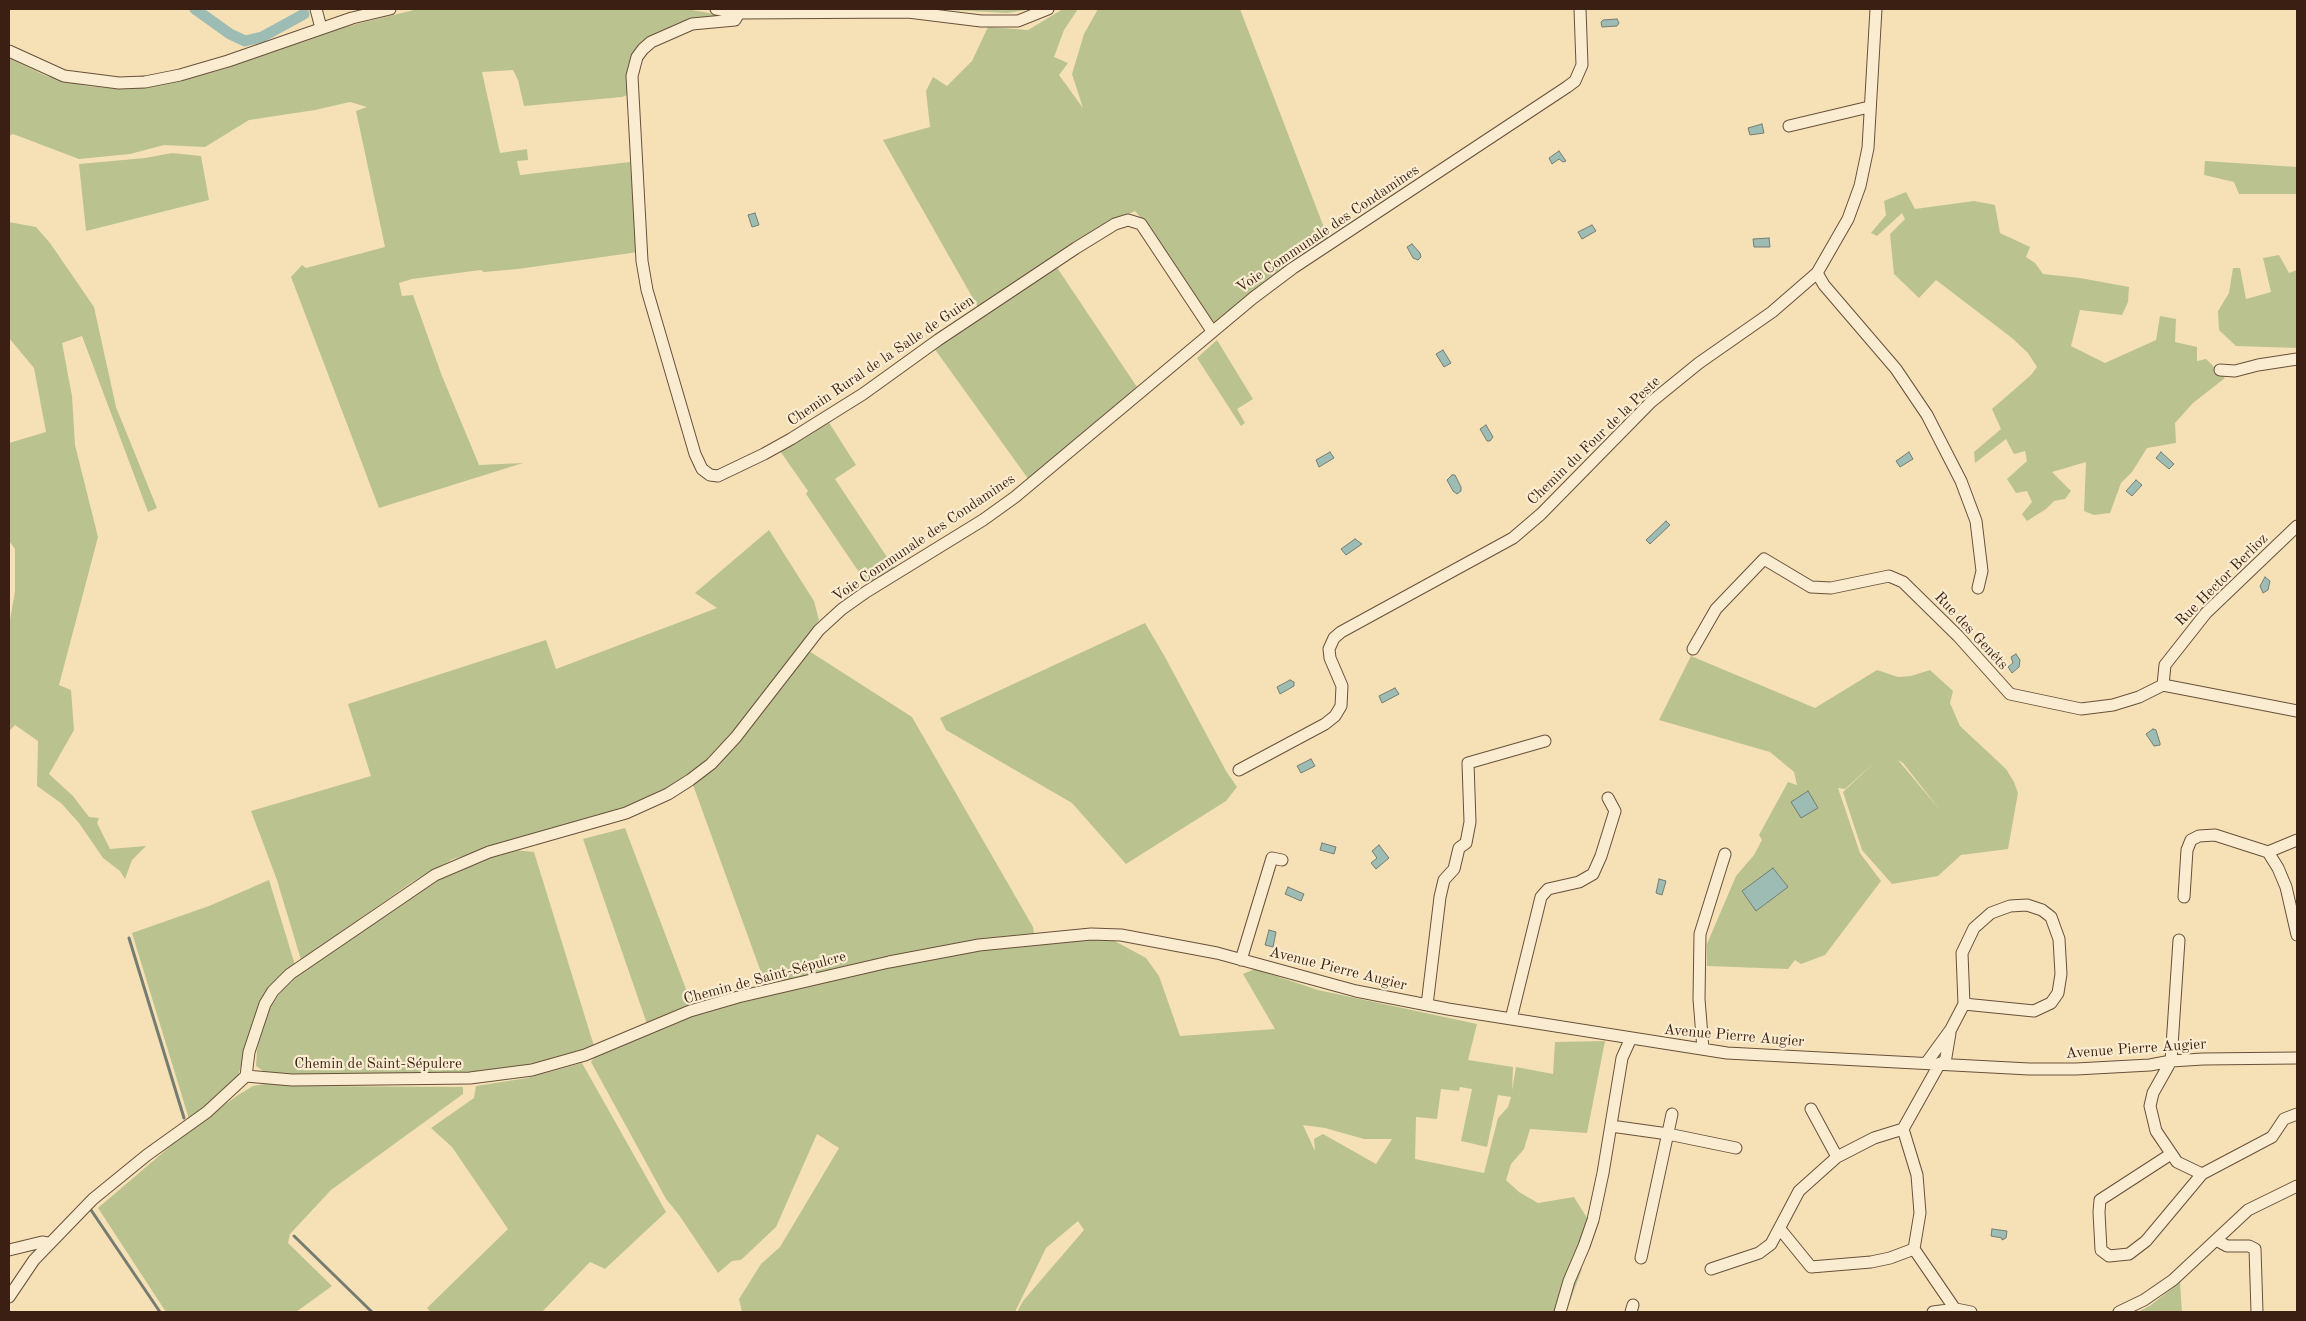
<!DOCTYPE html>
<html>
<head>
<meta charset="utf-8">
<style>
  body { margin:0 }
  #map { position:relative; width:2306px; height:1321px; overflow:hidden; background:#f6e1b6; font-family:"Old Standard TT",serif }
  canvas { display:block }
  .frame { position:absolute; inset:0; border:10px solid #3a1f12; pointer-events:none }
</style>
</head>
<body>
<div id="map">
<canvas width="2306" height="1321"></canvas>
<div class="frame"></div>
</div>
<script>
const c = document.querySelector('canvas').getContext('2d');
c.lineJoin = 'round';
function paint(path, color) {
  c.fillStyle = color;
  c.fill(path, 'evenodd');
}
function poly(rows) {
  const path = new Path2D();
  for (const r of rows) {
    path.moveTo(r[0], r[1]);
    for (let i = 2; i < r.length; i += 2) path.lineTo(r[i], r[i + 1]);
  }
  return path;
}
function stroke(path, color, width, dash) {
  c.strokeStyle = color;
  c.lineWidth = width;
  c.lineCap = dash ? 'butt' : 'round';
  c.setLineDash(dash || []);
  c.stroke(path);
}
function drawText(font, color, halo, rows, align = 'center') {
  c.font = font + ' "Old Standard TT",serif';
  c.lineWidth = 4.5;
  c.setLineDash([]);
  c.textBaseline = 'middle';
  c.strokeStyle = halo;
  c.fillStyle = color;
  for (const [text, x, y, turn = 0] of rows) {
    c.save();
    c.translate(x, y);
    c.rotate((+turn || 0) * Math.PI / 180);
    c.textAlign = isNaN(turn) ? turn : align;
    if (halo) c.strokeText(text, 0, 0);
    c.fillText(text, 0, 0);
    c.restore();
  }
}
paint(poly([
  [503,9,686,9,726,16,648,39,630,94,622,97,524,106,518,80,513,70,482,72,500,153,527,149,528,160,517,161,520,175,630,162,638,252,518,269,484,272,481,270,412,279,399,283,402,296,413,295,442,376,479,465,523,463,379,508,291,277,302,265,306,268,385,247,356,111,367,107,350,102,315,110,249,120,205,147,164,145,130,154,79,159,13,134,9,136,9,58,46,76,87,86,120,89,150,87,221,70,328,31,414,10],
  [932,9,1032,9,1007,13],
  [1063,9,1078,9,1064,30,1054,57,1068,63,1059,75,1083,108,1072,74,1084,34,1098,9,1240,9,1328,238,1288,266,1217,323,1210,320,1145,223,1135,211,1113,221,979,309,883,140,930,127,926,91,933,77,947,86,972,61,988,27,1028,30],
  [172,153,201,156,209,200,86,231,79,164,145,158],
  [2205,161,2297,167,2297,194,2239,194,2234,182,2204,175],
  [1906,192,1915,209,1974,201,1995,205,2000,233,2030,247,2026,257,2035,263,2043,274,2080,278,2129,287,2128,302,2122,315,2080,310,2071,346,2105,363,2156,340,2160,316,2176,319,2175,342,2197,347,2197,361,2206,359,2225,378,2193,403,2175,423,2176,443,2147,448,2132,472,2121,483,2110,513,2094,515,2084,511,2086,462,2052,472,2071,491,2065,499,2054,501,2046,509,2027,521,2022,514,2032,502,2027,491,2016,493,2007,479,2027,461,2025,451,2014,454,2006,439,1975,463,1974,452,2001,429,1992,409,2031,375,2037,367,2028,353,2012,338,1936,280,1919,298,1894,274,1890,234,1905,219,1902,213,1877,236,1871,233,1886,215,1884,201],
  [9,222,36,227,50,243,94,307,116,407,157,508,148,512,82,336,62,343,72,396,75,445,98,537,59,685,71,690,74,730,49,774,73,796,89,817,99,818,97,823,110,849,146,846,132,860,125,879,120,871,103,858,79,823,61,803,37,786,38,741,15,725,9,731,9,626,15,591,15,549,9,541,9,443,46,432,34,368,9,338],
  [2279,255,2289,273,2297,270,2297,348,2236,346,2219,330,2218,311,2229,293,2233,268,2240,268,2246,299,2271,292,2263,258],
  [1056,266,1137,387,1029,480,934,348,984,316,984,314],
  [1217,340,1253,399,1237,409,1245,423,1241,426,1197,358],
  [828,421,856,465,835,479,895,569,867,584,806,494,808,491,780,451],
  [769,530,814,601,819,620,742,721,704,762,661,792,621,810,453,859,412,882,301,960,277,880,251,811,371,776,348,704,546,640,556,669,717,608,695,593],
  [1145,623,1165,657,1226,771,1237,787,1226,801,1126,864,1072,803,946,730,940,718],
  [809,651,912,717,1033,927,1034,933,950,945,766,986,693,785,719,763],
  [1691,656,1815,708,1877,670,1898,677,1911,676,1930,670,1953,691,1950,703,1960,726,2006,769,2014,782,2018,793,2008,849,1961,855,1938,876,1892,884,1862,850,1843,792,1876,761,1845,789,1838,788,1860,853,1881,881,1825,955,1801,964,1795,960,1788,969,1707,966,1707,944,1736,876,1754,855,1762,840,1759,835,1788,782,1797,785,1794,772,1770,752,1659,720],
  [1898,760,1903,763,1940,810],
  [625,828,692,1005,647,1024,583,839],
  [514,850,534,852,594,1046,556,1058,513,1069,470,1073,290,1075,266,1073,256,1066,257,1050,264,1017,286,984,429,883,484,858],
  [269,880,295,965,274,982,261,1001,238,1076,222,1095,189,1119,132,933,209,906],
  [1111,939,1146,958,1159,976,1180,1036,1275,1029,1243,974,1255,969,1318,990,1477,1024,1468,1060,1513,1067,1512,1090,1516,1067,1553,1074,1555,1042,1605,1041,1587,1133,1530,1129,1524,1149,1511,1164,1506,1180,1519,1192,1538,1203,1574,1197,1587,1218,1577,1249,1572,1257,1582,1269,1566,1312,1017,1312,1023,1301,1084,1230,1078,1221,1046,1248,1015,1312,742,1312,739,1299,761,1264,780,1247,839,1148,817,1134,776,1227,741,1260,732,1261,718,1273,679,1215,666,1199,591,1062,595,1056,695,1015,744,1000,921,960,1034,943],
  [1460,1087,1472,1089,1461,1141,1487,1147,1498,1095,1511,1097,1508,1107,1498,1118,1484,1173,1415,1159,1416,1117,1437,1119,1441,1089,1459,1091],
  [1303,1125,1325,1128,1364,1139,1392,1139,1376,1164,1323,1134,1314,1139,1315,1151],
  [582,1063,666,1212,605,1269,590,1262,542,1312,431,1312,427,1308,508,1229,452,1147,431,1128,474,1098,476,1086,527,1078],
  [277,1082,304,1086,463,1087,463,1094,331,1190,290,1234,288,1243,332,1286,296,1312,166,1312,98,1208,187,1132,238,1095,253,1086],
  [2180,1282,2182,1312,2138,1312,2151,1305]
]), '#bac390');
const water = poly([
  [1617,19,1619,23,1617,26,1602,27,1601,22,1603,20,1617,19],
  [1762,124,1764,133,1750,135,1748,128,1762,124],
  [1559,151,1566,161,1563,162,1559,159,1552,164,1549,158,1559,151],
  [755,213,759,225,752,227,748,215,755,213],
  [1592,225,1596,231,1582,239,1578,232,1592,225],
  [1769,238,1770,247,1754,247,1753,239,1769,238],
  [1412,244,1420,253,1421,257,1418,260,1413,258,1407,247,1412,244],
  [1443,350,1451,363,1444,367,1436,354,1443,350],
  [1486,425,1493,437,1490,441,1487,441,1480,429,1486,425],
  [1330,452,1334,458,1319,467,1316,460,1330,452],
  [1909,452,1913,459,1900,467,1896,461,1909,452],
  [2161,452,2174,464,2169,469,2156,458,2161,452],
  [1452,475,1455,475,1461,487,1461,491,1457,494,1453,491,1447,480,1452,475],
  [2136,480,2142,485,2132,496,2126,491,2136,480],
  [1666,521,1670,525,1650,544,1646,540,1666,521],
  [1355,539,1362,544,1346,555,1341,549,1355,539],
  [2265,577,2270,581,2268,590,2263,593,2260,586,2265,577],
  [2016,654,2020,660,2019,667,2012,673,2008,667,2013,663,2011,657,2016,654],
  [1290,680,1294,682,1294,686,1280,694,1277,687,1290,680],
  [1395,688,1399,694,1382,703,1379,696,1395,688],
  [2153,729,2156,730,2160,743,2160,745,2154,746,2146,734,2153,729],
  [1311,759,1315,766,1301,773,1297,766,1311,759],
  [1808,791,1818,808,1801,818,1791,802,1808,791],
  [1322,843,1336,847,1334,854,1320,850,1322,843],
  [1379,845,1389,858,1376,869,1371,863,1377,858,1372,851,1379,845],
  [1773,868,1788,887,1756,911,1742,891,1773,868],
  [1659,879,1666,881,1662,895,1656,893,1659,879],
  [1288,887,1304,894,1301,901,1285,894,1288,887],
  [1269,930,1276,932,1273,947,1265,945,1269,930],
  [1992,1229,2007,1231,2006,1238,2002,1240,2002,1238,1991,1236,1992,1229]
]);
paint(water, '#9dbcb4');
stroke(water, '#757d73', 1);
stroke(poly([
  [129,938,184,1118],
  [91,1210,160,1312],
  [294,1236,372,1312]
]), '#757d73', 3);
stroke(poly([
  [195,9,230,34,245,41,262,37,304,14]
]), '#9dbcb4', 11);
const minor = poly([
  [316,9,321,28],
  [716,9,739,13,908,12,981,21,1018,21,1048,9],
  [739,13,735,20,692,24,651,42,643,49,637,57,632,76,642,261,647,290,695,454,702,469,710,475,718,476,764,454,791,439,863,394,938,340,1076,248,1115,224,1128,220,1141,224,1212,331],
  [9,51,64,76,119,83,145,82,180,75,228,61,352,18,390,9],
  [1789,126,1869,107],
  [1817,273,1824,285,1896,369,1927,415,1961,481,1976,521,1982,571,1978,588],
  [2220,370,2235,371,2258,365,2297,359],
  [1693,649,1716,609,1764,559,1811,587,1831,588,1889,576,1903,582,1958,636,2010,694,2081,709,2113,705,2139,697,2163,685],
  [2163,685,2165,665,2206,613,2297,526],
  [2163,685,2297,711],
  [1239,770,1325,724,1335,716,1341,706,1342,686,1330,658,1329,649,1334,638,1341,632,1513,538,1541,514,1651,402,1699,363,1772,312,1817,273,1848,219,1860,186,1868,148,1876,9],
  [2268,852,2297,840],
  [2184,897,2187,850,2191,840,2199,836,2215,835,2268,852,2278,868,2286,887,2297,935],
  [2179,940,2171,1061,2153,1093,2150,1106,2156,1131,2177,1162,2202,1174,2272,1137,2284,1119,2297,1114],
  [1241,960,1272,858,1282,860],
  [1427,1005,1440,897,1444,880,1454,869,1459,848,1466,843,1470,822,1468,763,1545,741],
  [1511,1019,1541,897,1548,889,1579,882,1593,874,1601,856,1615,811,1608,798],
  [1703,1049,1699,999,1700,934,1725,854],
  [1927,1062,1951,1029,1964,1004,1962,953,1974,928,1991,913,2010,906,2027,905,2042,910,2051,917,2059,939,2061,974,2058,993,2051,1003,2034,1011,1964,1004],
  [1940,1063,1903,1129,1917,1175,1920,1213,1914,1249,1957,1312],
  [1945,1063,1950,1033],
  [246,1076,292,1080,470,1078,532,1070,585,1055,690,1011,738,997,889,962,979,945,1091,934,1121,935,1217,953,1356,991,1448,1009,1727,1053,2029,1069,2076,1069,2150,1065,2171,1061,2203,1059,2297,1058],
  [246,1076,249,1052,265,1004,273,991,290,974,435,875,489,852,626,813,668,794,690,780,711,764,736,737,819,630,842,609,866,592,983,520,1015,497,1253,298,1293,268,1567,87,1575,81,1582,65,1580,9],
  [1811,1109,1837,1157],
  [1611,1126,1668,1134,1736,1148],
  [2171,1154,2100,1200,2099,1212,2101,1250,2109,1256,2129,1254,2146,1241,2202,1174],
  [1780,1229,1811,1267,1871,1262,1890,1258,1914,1249],
  [2216,1240,2227,1246,2249,1246,2255,1249,2257,1312],
  [9,1250,42,1242,48,1243],
  [1641,1258,1672,1114],
  [1711,1269,1759,1253,1771,1244,1799,1191,1837,1157,1874,1138,1903,1129],
  [9,1297,34,1260,93,1199,147,1155,207,1112,246,1076],
  [1560,1312,1569,1281,1584,1246,1593,1220,1603,1173,1622,1058,1631,1038],
  [1631,1312,1633,1305],
  [1933,1312,1956,1309,1971,1312],
  [2119,1312,2144,1300,2173,1280,2248,1210,2297,1186]
]);
stroke(minor, '#69503b', 13);
stroke(minor, '#f9ecd0', 11);
drawText('15px', '#3a1f12', '#f9ecd0', [
  ["Voie Communale des Condamines",1328,229,-34],
  ["Chemin Rural de la Salle de Guien",881,361,-34],
  ["Chemin du Four de la Peste",1594,441,-44],
  ["Voie Communale des Condamines",924,538,-34],
  ["Rue Hector Berlioz",2222,580,-45],
  ["Rue des Genêts",1971,631,47],
  ["Avenue Pierre Augier",1338,969,14],
  ["Chemin de Saint-Sépulcre",765,978,-15],
  ["Avenue Pierre Augier",1734,1036,5],
  ["Avenue Pierre Augier",2136,1049,-4],
  ["Chemin de Saint-Sépulcre",378,1064]
]);
</script>
</body>
</html>
